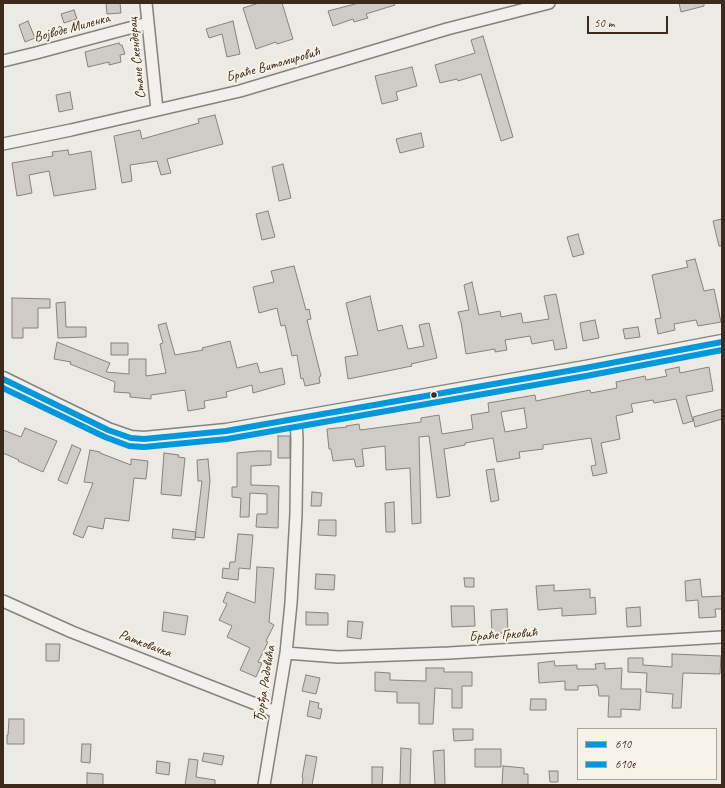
<!DOCTYPE html>
<html>
<head>
<meta charset="utf-8">
<style>
  body { margin:0 }
  #map { position:relative; width:725px; height:788px; overflow:hidden; background:#eceae4; font-family:Caveat,sans-serif }
  canvas { display:block }
  .frame { position:absolute; inset:0; border:4px solid #3b2a1e; pointer-events:none }
  .legend { position:absolute; left:577px; top:728px; width:140px; height:52px; box-sizing:border-box; background:#f7f3e8; border:1px solid #aca397; margin:0; padding:5px 7px; list-style:none; font-size:12px; color:#3b2a1e }
  .legend li { display:flex; align-items:center; gap:8px; height:20px }
  .legend b { width:20px; border:1px solid #aca397 }
  .scale { position:absolute; left:587px; top:16px; width:81px; height:18px; box-sizing:border-box; border:2px solid #3b2a1e; border-top:0; padding-left:5px; font-size:12px; line-height:14px; white-space:nowrap; color:#3b2a1e; -webkit-text-stroke:3px #f7f3e8; paint-order:stroke }
</style>
</head>
<body>
<div id="map">
<canvas width="725" height="788"></canvas>
<div class="frame"></div>
<ul class="legend">
<li><b style="height:5px;background:#0098da"></b>610</li>
<li><b style="height:5px;background:#0098da"></b>610e</li>
</ul>
<div class="scale">50 m</div>
</div>
<script>
const c = document.querySelector('canvas').getContext('2d');
c.lineJoin = 'round';
function paint(path, color) {
  c.fillStyle = color;
  c.fill(path, 'evenodd');
}
function poly(rows) {
  const path = new Path2D();
  for (const r of rows) {
    path.moveTo(r[0], r[1]);
    for (let i = 2; i < r.length; i += 2) path.lineTo(r[i], r[i + 1]);
  }
  return path;
}
function stroke(path, color, width, dash) {
  c.strokeStyle = color;
  c.lineWidth = width;
  c.lineCap = dash ? 'butt' : 'round';
  c.setLineDash(dash || []);
  c.stroke(path);
}
function drawText(font, color, halo, rows, align = 'center') {
  c.font = font + ' Caveat,sans-serif';
  c.lineWidth = 4;
  c.setLineDash([]);
  c.textBaseline = 'middle';
  c.strokeStyle = halo;
  c.fillStyle = color;
  for (const [text, x, y, turn = 0] of rows) {
    c.save();
    c.translate(x, y);
    c.rotate((+turn || 0) * Math.PI / 180);
    c.textAlign = isNaN(turn) ? turn : align;
    if (halo) c.strokeText(text, 0, 0);
    c.fillText(text, 0, 0);
    c.restore();
  }
}
const building = poly([
  [106,3,120,3,121,13,107,14,106,3],
  [259,3,282,3,293,39,277,44,276,42,256,49,243,8,259,3],
  [359,3,394,3,395,5,366,14,368,18,354,22,353,19,333,26,328,11,359,3],
  [679,3,704,3,704,6,681,12,679,3],
  [74,10,77,19,64,23,61,14,74,10],
  [28,21,35,38,25,42,19,25,28,21],
  [233,21,240,54,227,57,222,34,209,38,206,29,233,21],
  [483,36,513,137,501,141,481,74,458,81,457,79,440,83,435,65,475,53,471,40,483,36],
  [119,43,120,45,122,45,125,54,120,55,121,62,109,65,109,62,88,67,85,52,119,43],
  [412,67,417,86,396,92,398,100,382,104,375,76,412,67],
  [70,92,73,109,59,112,56,95,70,92],
  [215,115,223,144,167,159,171,173,161,175,157,161,130,165,132,181,122,183,114,136,140,130,142,139,199,123,198,119,215,115],
  [421,133,424,147,400,153,396,139,421,133],
  [68,150,69,155,91,151,96,189,54,196,49,171,29,175,32,193,17,196,12,163,53,156,52,152,68,150],
  [283,164,291,198,279,201,272,167,283,164],
  [268,211,275,237,262,240,256,214,268,211],
  [722,219,722,246,719,246,713,221,722,219],
  [578,234,584,254,573,257,567,237,578,234],
  [695,259,704,291,714,289,721,322,698,326,696,320,674,324,675,330,658,334,655,319,661,318,652,275,688,267,686,261,695,259],
  [294,266,306,310,309,309,311,319,307,320,321,376,319,377,320,383,305,386,303,378,301,379,297,355,292,356,285,325,281,326,277,308,259,313,253,287,274,282,271,271,294,266],
  [472,282,479,315,500,311,501,317,521,313,523,323,549,319,544,296,556,294,567,348,555,350,553,340,532,344,530,336,505,340,507,350,495,352,495,349,466,354,461,322,458,312,469,310,464,285,472,282],
  [370,296,378,331,402,325,408,349,424,346,419,325,429,323,437,358,411,364,412,366,348,379,345,357,358,355,346,303,370,296],
  [12,298,50,299,50,308,38,308,38,328,23,328,23,338,12,338,12,298],
  [65,302,66,327,86,327,86,337,58,338,56,303,65,302],
  [595,320,599,338,583,341,580,323,595,320],
  [166,323,175,355,203,350,202,348,230,341,237,368,257,363,260,373,282,368,285,384,253,393,252,385,226,392,227,397,204,401,205,408,188,411,185,390,151,395,151,399,130,397,130,393,114,392,115,382,70,364,71,362,54,359,57,342,110,363,106,372,129,374,129,359,146,359,146,376,166,373,160,344,163,343,158,325,166,323],
  [638,327,640,337,625,339,623,329,638,327],
  [111,343,128,343,128,355,111,355,111,343],
  [679,367,680,373,709,367,713,391,686,396,693,421,683,424,676,399,654,403,653,400,631,404,633,412,616,416,620,439,601,443,607,473,593,476,591,466,596,465,591,438,543,445,543,449,519,452,520,458,497,462,493,438,465,443,465,445,444,449,450,496,437,498,429,436,419,437,421,523,412,524,410,468,386,470,385,446,362,449,364,466,356,467,354,459,333,461,331,449,329,449,327,429,347,427,346,426,359,424,360,430,421,422,421,418,439,415,442,434,473,429,471,415,489,412,488,403,535,395,536,401,590,390,591,393,617,388,616,382,645,376,646,380,667,376,665,370,679,367],
  [524,408,527,428,505,432,501,412,524,408],
  [722,409,722,419,695,427,693,417,722,409],
  [25,428,57,441,43,472,18,461,19,460,3,453,3,430,21,437,25,428],
  [278,436,290,436,290,458,278,458,278,436],
  [72,445,81,449,67,484,58,480,72,445],
  [90,450,100,452,100,453,131,465,131,459,148,461,146,479,134,478,129,521,105,518,103,529,88,526,83,538,73,534,93,483,84,482,90,450],
  [258,451,271,451,271,465,251,466,251,485,279,486,278,528,256,527,257,514,267,514,267,494,250,493,249,517,240,517,241,498,232,497,232,487,237,487,237,453,258,451],
  [164,453,179,455,178,457,185,458,181,496,161,494,164,453],
  [208,459,210,481,204,538,195,537,202,481,198,481,197,460,208,459],
  [494,469,499,500,491,502,486,470,494,469],
  [312,492,322,493,321,506,311,506,312,492],
  [394,502,395,532,386,532,385,503,394,502],
  [319,520,336,520,336,536,318,535,319,520],
  [173,529,196,532,195,540,172,538,173,529],
  [238,534,253,535,250,569,239,568,238,580,222,578,223,568,229,569,230,562,235,562,238,534],
  [257,567,274,568,269,622,274,625,266,641,268,642,258,662,262,663,256,677,240,670,250,648,227,637,232,626,219,620,227,604,223,602,227,592,255,603,257,567],
  [316,574,335,575,334,590,315,589,316,574],
  [464,578,474,578,474,587,465,587,464,578],
  [700,579,702,597,722,596,722,609,715,609,716,617,699,618,698,600,686,601,685,581,700,579],
  [554,585,554,591,590,589,590,598,595,597,596,614,562,616,562,608,538,610,536,586,554,585],
  [451,606,474,606,475,626,452,627,451,606],
  [640,607,641,626,627,627,626,608,640,607],
  [507,609,508,633,492,633,491,610,507,609],
  [164,612,188,616,185,635,162,631,164,612],
  [306,612,328,613,328,625,306,625,306,612],
  [348,621,363,622,361,639,347,637,348,621],
  [46,644,60,644,59,661,46,661,46,644],
  [672,654,721,656,720,674,683,673,681,708,672,708,673,694,646,692,647,673,628,672,628,658,643,658,643,665,672,667,672,654],
  [554,661,555,666,577,665,577,669,596,669,595,664,605,663,605,669,622,668,621,689,641,689,640,710,621,709,621,717,608,717,609,696,599,696,598,687,597,687,597,685,578,686,578,690,565,690,565,681,539,683,538,663,554,661],
  [426,668,444,668,444,672,472,672,472,686,462,686,462,708,452,708,452,689,435,688,433,724,419,724,419,703,397,703,397,692,375,691,375,672,390,673,390,680,426,681,426,668],
  [306,675,320,678,316,694,302,691,306,675],
  [531,699,546,699,546,710,530,710,531,699],
  [310,701,319,703,318,708,322,709,320,719,307,716,310,701],
  [9,719,24,719,24,744,7,744,7,735,8,735,9,719],
  [453,729,473,729,473,740,454,741,453,729],
  [82,744,91,744,90,763,81,762,82,744],
  [401,748,411,749,410,785,400,785,401,748],
  [475,749,501,749,501,767,475,767,475,749],
  [444,750,445,785,435,785,433,751,444,750],
  [204,753,224,756,222,765,202,761,204,753],
  [306,755,317,757,312,785,302,785,303,778,302,777,306,755],
  [189,759,198,760,196,777,215,780,215,785,185,785,189,759],
  [157,761,170,763,169,775,156,773,157,761],
  [503,766,524,768,524,774,528,774,528,785,502,785,503,766],
  [372,767,383,767,382,785,372,785,372,767],
  [549,771,558,771,558,782,550,782,549,771],
  [87,773,103,774,103,785,87,785,87,773]
]);
paint(building, '#cfccc7');
stroke(building, '#86827c', 1);
const minor = poly([
  [146,3,157,110],
  [3,61,36,53,148,23],
  [3,144,71,130,240,91,447,29,549,3],
  [3,601,72,632,276,712],
  [286,653,338,657,449,653,722,637],
  [264,785,286,653,291,603,296,514,297,439,296,419]
]);
const tertiary = poly([
  [3,379,54,404,108,430,131,438,144,439,226,431,585,368,722,342]
]);
stroke(minor, '#86827c', 14);
stroke(tertiary, '#86827c', 17);
stroke(minor, '#f1f0ec', 11);
stroke(tertiary, '#f1f0ec', 14);
stroke(poly([
  [3,379,108,430,131,438,144,439,226,431,585,368,722,342]
]), '#0098da', 6);
stroke(poly([
  [3,388,105,437,129,446,144,447,227,439,586,376,722,350]
]), '#0098da', 6);
for (const [x, y, r, color] of [
  [434,395,3.5,"#3b2a1e"]
]) {
  const dot = new Path2D();
  dot.arc(x, y, r, 0, 2 * Math.PI);
  c.fillStyle = color;
  c.fill(dot);
  stroke(dot, '#f7f3e8', 1.5);
}
drawText('14px', '#3b2a1e', '#f7f3e8', [
  ["Војводе Миленка",72,28,-15],
  ["Стане Скендерац",137,58,-96],
  ["Браће Витомировић",273,65,-16],
  ["Браће Грковић",503,635,-4],
  ["Ратковачка",145,644,21],
  ["Ђорђа Радовића",265,684,-81]
]);
</script>
</body>
</html>
